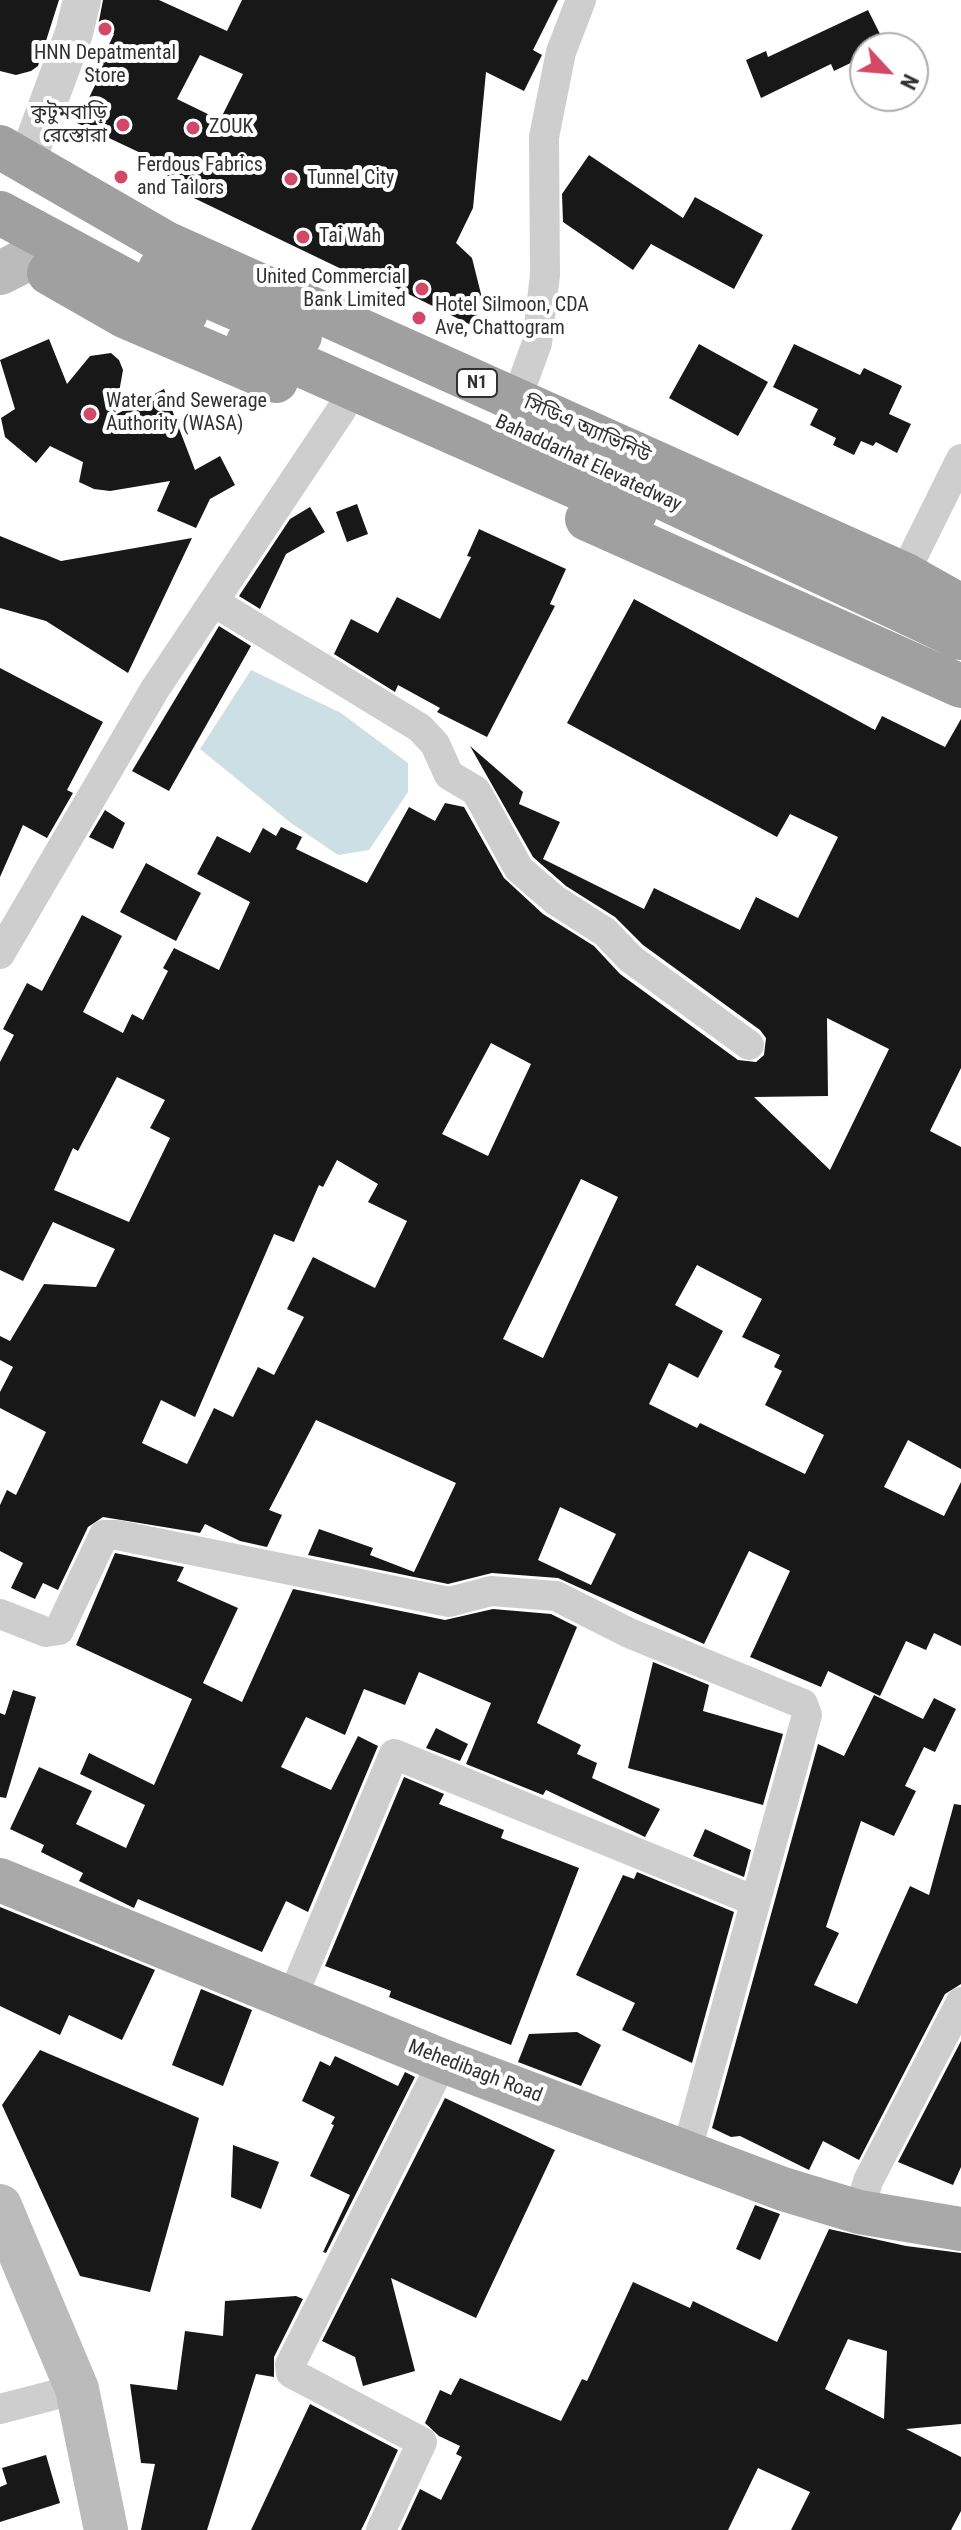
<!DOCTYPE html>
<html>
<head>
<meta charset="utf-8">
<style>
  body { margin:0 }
  #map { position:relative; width:961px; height:2530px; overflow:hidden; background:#fff; font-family:"Roboto Condensed",sans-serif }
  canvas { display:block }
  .north { position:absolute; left:849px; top:32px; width:80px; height:80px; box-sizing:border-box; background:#fff; border:2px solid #adadad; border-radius:50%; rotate:116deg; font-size:22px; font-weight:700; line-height:32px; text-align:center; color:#313131 }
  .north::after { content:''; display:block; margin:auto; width:28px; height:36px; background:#d34866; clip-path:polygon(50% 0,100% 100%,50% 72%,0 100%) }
</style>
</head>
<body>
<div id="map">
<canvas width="961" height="2530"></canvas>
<div class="north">N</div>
</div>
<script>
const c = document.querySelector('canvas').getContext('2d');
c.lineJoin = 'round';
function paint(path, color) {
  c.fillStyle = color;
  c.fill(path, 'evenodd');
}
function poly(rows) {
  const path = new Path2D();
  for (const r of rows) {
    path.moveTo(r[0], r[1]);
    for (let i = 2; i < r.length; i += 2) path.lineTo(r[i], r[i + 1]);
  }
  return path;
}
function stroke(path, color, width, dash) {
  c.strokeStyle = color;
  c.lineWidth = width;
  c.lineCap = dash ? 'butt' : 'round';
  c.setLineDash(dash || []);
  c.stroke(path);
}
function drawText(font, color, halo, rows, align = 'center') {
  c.font = font + ' "Roboto Condensed","Noto Sans Bengali",sans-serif';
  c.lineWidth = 8;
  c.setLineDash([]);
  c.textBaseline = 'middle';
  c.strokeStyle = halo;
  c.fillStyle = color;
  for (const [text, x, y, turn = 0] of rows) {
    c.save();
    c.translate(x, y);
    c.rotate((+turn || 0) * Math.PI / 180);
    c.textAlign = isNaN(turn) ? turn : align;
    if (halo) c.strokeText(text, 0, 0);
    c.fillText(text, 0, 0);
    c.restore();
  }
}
paint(poly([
  [251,670,341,713,408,763,408,792,369,850,338,855,291,823,200,749]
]), '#cbdfe5');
paint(poly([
  [0,0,59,0,38,66,31,71,16,75,0,71],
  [103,0,159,0,227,31,242,0,558,0,533,50,542,55,524,91,486,72,473,208,456,243,472,258,483,302,473,326,360,270,356,276,173,188,177,181,156,169,159,164,145,155,77,123,98,79,94,76,114,34,98,26],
  [200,55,243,74,220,120,177,99],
  [868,10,882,38,882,47,865,48,865,56,834,71,831,64,761,98,746,60,766,51,768,57],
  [589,155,683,218,695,197,763,235,734,289,651,244,633,270,563,222,562,194],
  [49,339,67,384,90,356,111,353,119,360,123,370,115,415,164,389,195,470,220,456,235,485,210,499,196,528,157,511,170,481,110,491,94,489,79,482,83,462,50,446,36,463,5,437,1,418,15,409,0,360],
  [699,344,768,382,738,436,669,398],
  [794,344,860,375,864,368,902,386,889,414,911,424,897,453,876,442,873,446,861,441,854,455,833,445,836,438,810,425,818,409,773,387],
  [357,504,368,534,347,542,336,512],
  [310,507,325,532,286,554,260,609,239,596,290,519],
  [479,529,566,569,550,604,555,606,487,737,437,712,440,708,398,685,395,692,334,654,351,619,378,633,397,597,440,619,471,557,467,556],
  [0,536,61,561,192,538,128,673,46,621,0,608],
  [634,599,875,730,882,716,945,747,961,719,961,1068,930,1131,961,1147,961,1469,908,1440,884,1487,944,1516,961,1482,961,1646,934,1633,926,1650,906,1641,880,1696,828,1671,821,1687,750,1657,790,1571,749,1551,704,1644,558,1578,492,1573,448,1584,308,1555,319,1529,373,1548,370,1555,414,1572,456,1483,316,1420,269,1510,282,1515,267,1547,240,1541,205,1524,200,1533,103,1517,88,1527,58,1590,43,1583,35,1599,11,1588,23,1563,0,1551,0,1505,7,1490,16,1495,46,1432,0,1408,0,1392,13,1367,0,1360,0,1336,10,1341,44,1284,96,1287,115,1249,53,1222,23,1281,0,1270,0,1062,14,1035,3,1029,27,983,42,991,82,915,122,936,83,1012,123,1033,132,1014,143,1020,168,971,163,968,174,948,219,970,250,902,197,874,217,836,250,853,263,828,276,836,281,827,302,837,296,849,367,883,409,807,435,821,445,803,464,807,504,878,543,914,594,946,620,974,738,1060,756,1062,764,1055,766,1038,760,1030,643,945,615,917,566,886,533,857,470,746,523,792,519,804,560,822,543,859,644,909,654,888,740,930,756,897,798,918,838,837,790,814,777,837,567,723],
  [827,1018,889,1049,830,1170,754,1097,828,1096],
  [491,1043,531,1064,488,1156,442,1134],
  [117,1077,165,1100,150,1128,170,1138,129,1222,54,1190,73,1148,78,1151],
  [337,1160,378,1184,368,1202,407,1221,375,1288,313,1257,287,1309,304,1317,274,1375,258,1367,233,1417,214,1408,187,1464,142,1443,161,1400,195,1417,274,1234,294,1242,319,1185,323,1187],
  [581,1179,618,1197,543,1358,503,1339],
  [697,1265,762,1299,742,1337,780,1355,774,1367,782,1371,765,1405,824,1435,805,1474,700,1423,697,1428,649,1404,669,1363,698,1378,723,1331,675,1305],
  [560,1507,616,1534,591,1585,538,1560],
  [219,626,251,646,169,791,132,771],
  [0,668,103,722,67,790,73,793,47,838,23,825,0,877],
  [105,810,125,823,113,849,89,837],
  [146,863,201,893,176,941,120,912],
  [115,1553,184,1567,177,1581,238,1608,203,1683,242,1702,293,1589,445,1620,493,1609,551,1614,577,1627,537,1723,581,1745,577,1754,597,1763,592,1778,660,1809,645,1837,546,1790,543,1795,466,1764,491,1703,419,1672,405,1705,364,1689,345,1735,306,1717,281,1767,331,1790,358,1736,378,1746,308,1912,286,1901,262,1952,138,1899,134,1908,79,1881,83,1873,41,1852,44,1845,10,1829,39,1767,92,1791,76,1824,126,1848,145,1805,80,1774,89,1753,154,1785,192,1699,76,1645],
  [653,1662,709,1685,703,1711,783,1734,763,1805,628,1768],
  [13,1690,36,1697,6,1798,0,1797,0,1713,5,1715],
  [874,1695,923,1719,934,1698,956,1709,935,1752,924,1747,905,1786,916,1791,894,1836,861,1821,826,1927,839,1933,814,1985,857,2004,910,1886,929,1895,954,1804,961,1805,961,1984,945,1994,859,2160,823,2141,809,2170,740,2136,731,2137,712,2128,818,1744,844,1756],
  [436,1728,468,1744,460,1761,426,1748],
  [404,1777,444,1794,439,1804,504,1830,501,1838,579,1868,511,2045,389,1997,391,1991,325,1966],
  [705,1829,751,1850,744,1877,693,1856],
  [637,1872,734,1912,692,2063,622,2030,635,2003,576,1975,623,1875,634,1879],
  [0,1907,155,1970,122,2040,69,2015,60,2035,0,2006],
  [201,1989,252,2010,223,2086,172,2065],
  [577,2032,601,2045,581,2086,518,2062,529,2034],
  [961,2041,961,2167,953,2185,898,2162],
  [40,2050,199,2118,150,2292,80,2276,2,2105],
  [335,2056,398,2086,405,2072,415,2077,326,2253,323,2252,350,2195,310,2176,334,2125,331,2124,335,2117,302,2101,320,2061,330,2066],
  [445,2098,555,2150,476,2318,391,2278,415,2371,363,2386,355,2357,322,2341],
  [233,2145,279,2162,261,2209,231,2197],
  [755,2205,780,2214,760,2260,736,2249],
  [829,2229,906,2246,961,2253,961,2424,906,2429,961,2457,961,2511,951,2530,791,2530,810,2492,758,2468,728,2530,401,2530,420,2489,441,2500,462,2457,456,2454,460,2446,439,2436,425,2423,440,2390,451,2395,460,2378,561,2421,582,2379,587,2381,633,2282,690,2308,693,2301,777,2342],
  [848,2339,887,2351,884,2419,825,2389],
  [296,2296,303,2299,274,2357,274,2377,256,2374,207,2530,141,2530,155,2464,141,2463,130,2384,177,2390,185,2331,223,2336,225,2301],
  [310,2404,398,2450,367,2518,361,2530,251,2530],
  [46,2455,60,2503,0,2522,0,2487,7,2484,2,2468]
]), '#181818');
stroke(poly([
  [517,398,537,343,545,275,544,137,561,52,581,0],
  [904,574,961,459],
  [214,602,420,728,435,744,449,775,476,791,519,869,555,900,605,932,631,959,749,1045],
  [0,954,155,689,342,409],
  [0,1614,46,1632,59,1630,104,1535,117,1535,449,1602,491,1591,556,1596,629,1633,803,1704,807,1715,687,2150],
  [291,2000,394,1754,755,1901],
  [859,2212,868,2181,961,2002],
  [0,2409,77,2389],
  [381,2530,422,2442,291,2373,290,2365,443,2061]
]), '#cecece', 30);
stroke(poly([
  [26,163,74,33,82,0]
]), '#cecece', 38);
stroke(poly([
  [0,273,26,260],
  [0,2206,77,2389,106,2530]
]), '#bbb', 44);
stroke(poly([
  [0,1880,443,2061,783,2189,859,2212,961,2229]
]), '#a9a9a9', 44);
stroke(poly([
  [0,147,166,243,904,574,961,606],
  [0,213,186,313],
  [160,269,217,300,300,336],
  [49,273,124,316,276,381],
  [248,342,635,513],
  [608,472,961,638],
  [587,519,961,686]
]), '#a0a0a0', 44);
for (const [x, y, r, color] of [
  [105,29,8,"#d34866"],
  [123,125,8,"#d34866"],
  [193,128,8,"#d34866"],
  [121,177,8,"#d34866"],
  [291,179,8,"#d34866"],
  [303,237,8,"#d34866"],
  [422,289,8,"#d34866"],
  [419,318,8,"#d34866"],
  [90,414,8,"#d34866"]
]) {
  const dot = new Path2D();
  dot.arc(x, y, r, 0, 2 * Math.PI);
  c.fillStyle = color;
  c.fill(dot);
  stroke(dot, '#fff', 3);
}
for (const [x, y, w] of [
  [477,383,40]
]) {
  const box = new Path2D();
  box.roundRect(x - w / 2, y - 14, w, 28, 6);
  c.fillStyle = '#fff';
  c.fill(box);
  stroke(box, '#313131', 2);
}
drawText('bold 18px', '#313131', null, [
  ["N1",477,383]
]);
drawText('20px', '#313131', '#fff', [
  ["HNN Depatmental",105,54,"center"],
  ["Store",105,77,"center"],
  ["কুটুমবাড়ি",107,114,"right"],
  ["রেস্তোরা",107,137,"right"],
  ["ZOUK",209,128],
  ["Ferdous Fabrics",137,166],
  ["and Tailors",137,189],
  ["Tunnel City",307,179],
  ["Tai Wah",319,237],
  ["United Commercial",406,278,"right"],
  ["Bank Limited",406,301,"right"],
  ["Hotel Silmoon, CDA",435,306],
  ["Ave, Chattogram",435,329],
  ["Water and Sewerage",106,402],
  ["Authority (WASA)",106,425]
], 'left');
drawText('20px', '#313131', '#fff', [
  ["সিডিএ অ্যাভিনিউ",587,430,24],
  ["Bahaddarhat Elevatedway",588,464,25],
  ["Mehedibagh Road",475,2072,21]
]);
</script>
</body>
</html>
